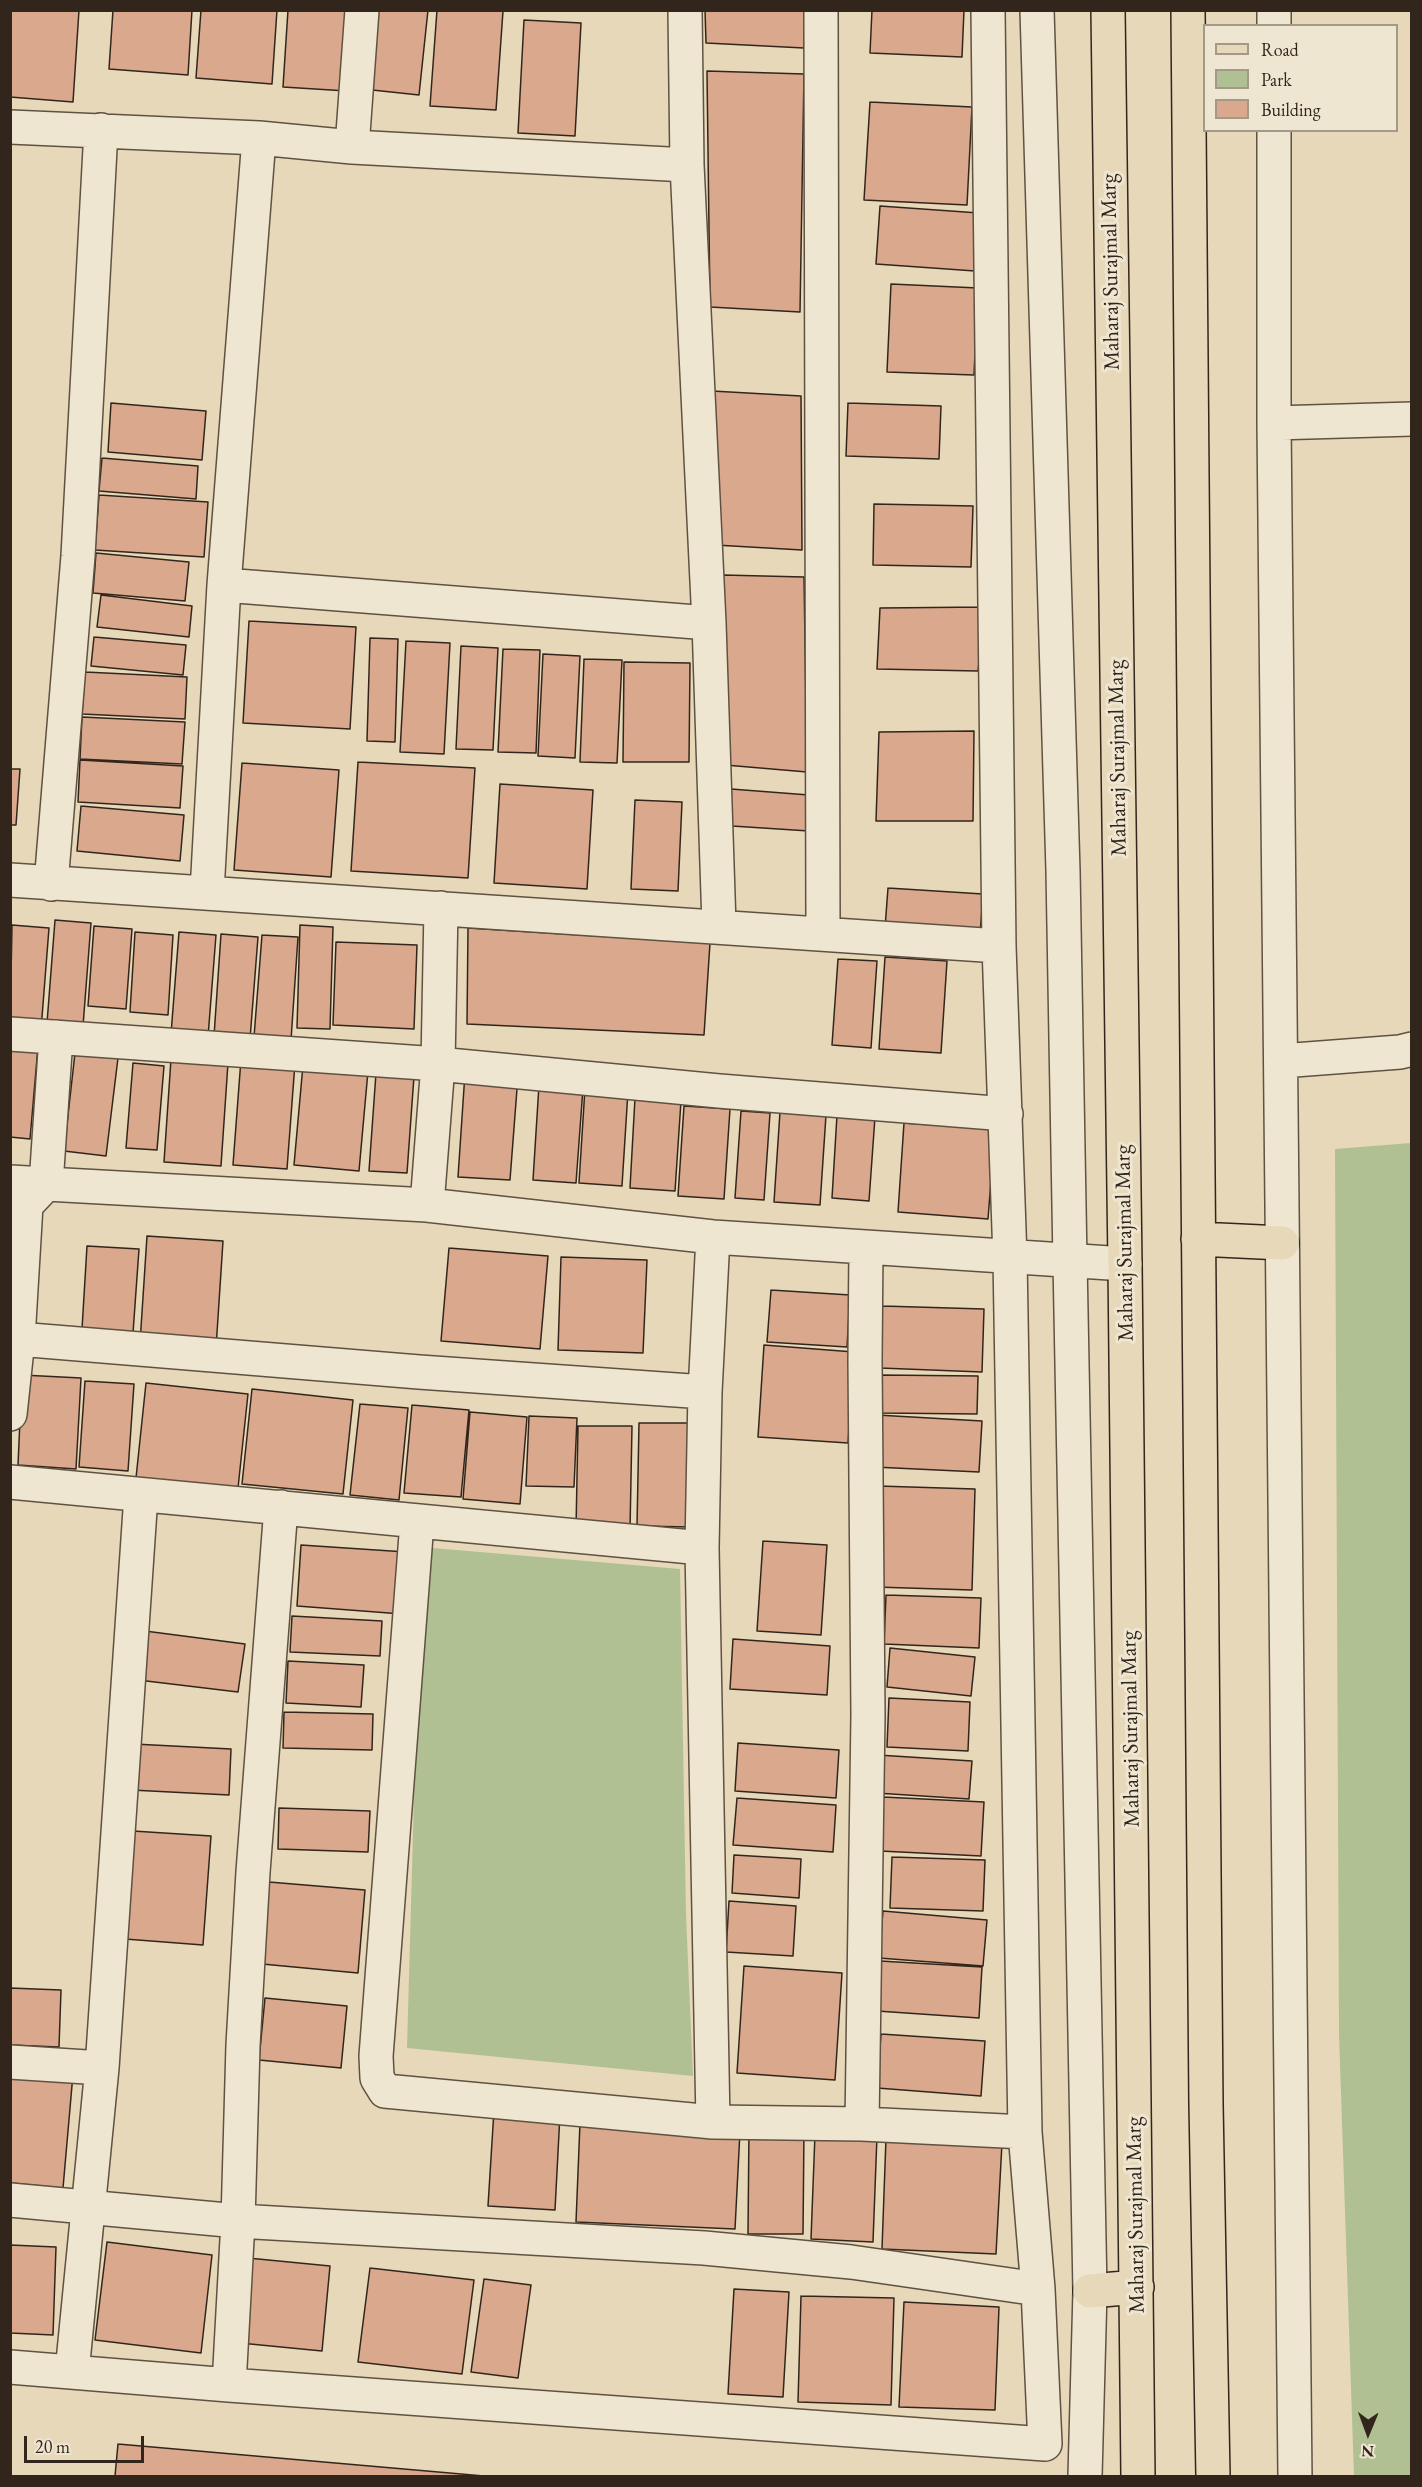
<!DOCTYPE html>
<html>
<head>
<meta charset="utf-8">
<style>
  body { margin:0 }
  #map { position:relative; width:1422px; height:2487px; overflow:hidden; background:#e6d8b8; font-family:"EB Garamond",serif }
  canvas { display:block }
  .frame { position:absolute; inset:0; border:12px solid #32261c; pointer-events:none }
  .legend { position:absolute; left:1203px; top:24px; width:195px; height:108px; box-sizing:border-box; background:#efe6d1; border:2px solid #a39989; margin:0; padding:8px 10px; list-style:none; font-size:18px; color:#32261c }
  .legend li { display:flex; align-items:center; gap:12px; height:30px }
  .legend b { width:30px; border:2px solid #a39989 }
  .north { position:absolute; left:1338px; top:2403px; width:60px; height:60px; -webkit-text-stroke:4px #efe6d1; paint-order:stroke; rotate:181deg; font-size:16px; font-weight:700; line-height:24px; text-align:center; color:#32261c }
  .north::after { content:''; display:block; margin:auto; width:21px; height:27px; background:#32261c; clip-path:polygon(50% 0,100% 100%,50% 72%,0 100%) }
  .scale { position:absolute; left:24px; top:2436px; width:120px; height:27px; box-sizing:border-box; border:3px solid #32261c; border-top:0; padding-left:8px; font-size:18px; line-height:21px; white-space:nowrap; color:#32261c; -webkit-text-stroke:4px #efe6d1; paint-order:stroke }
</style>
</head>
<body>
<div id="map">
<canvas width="1422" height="2487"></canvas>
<div class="frame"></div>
<ul class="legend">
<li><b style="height:8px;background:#e6d8b8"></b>Road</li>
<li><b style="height:16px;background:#b0c093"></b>Park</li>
<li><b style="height:16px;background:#daa88c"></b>Building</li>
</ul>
<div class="north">N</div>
<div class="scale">20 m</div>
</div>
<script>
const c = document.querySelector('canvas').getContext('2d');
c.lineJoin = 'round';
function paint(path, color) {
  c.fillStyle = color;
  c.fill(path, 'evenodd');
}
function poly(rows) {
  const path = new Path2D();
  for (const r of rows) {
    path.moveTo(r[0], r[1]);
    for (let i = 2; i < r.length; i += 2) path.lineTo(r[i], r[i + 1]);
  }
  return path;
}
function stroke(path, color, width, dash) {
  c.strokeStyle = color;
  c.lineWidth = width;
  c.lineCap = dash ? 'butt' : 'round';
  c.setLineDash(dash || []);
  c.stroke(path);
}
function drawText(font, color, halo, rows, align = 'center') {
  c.font = font + ' "EB Garamond",serif';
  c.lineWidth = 6;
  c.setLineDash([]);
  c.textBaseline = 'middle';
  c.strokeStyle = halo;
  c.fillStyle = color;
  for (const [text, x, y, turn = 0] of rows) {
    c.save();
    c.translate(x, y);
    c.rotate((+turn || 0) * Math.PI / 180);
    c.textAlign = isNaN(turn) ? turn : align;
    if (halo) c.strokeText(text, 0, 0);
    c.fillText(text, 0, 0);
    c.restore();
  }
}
paint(poly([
  [1411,1143,1412,2476,1354,2476,1339,2034,1335,1149],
  [421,1547,680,1569,686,1915,693,2076,407,2048]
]), '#b0c093');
const building = poly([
  [10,10,79,10,73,102,10,97,10,10],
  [113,10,192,10,188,75,109,69,113,10],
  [201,10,277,10,272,84,196,78,201,10],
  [288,10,352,10,347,91,283,87,288,10],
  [368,10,428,10,419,95,363,89,368,10],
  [437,10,503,11,496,110,430,106,437,10],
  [705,10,805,10,804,48,706,43,705,10],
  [872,10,964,10,962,57,870,53,872,10],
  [524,20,581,23,575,136,518,133,524,20],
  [707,71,804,74,800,312,710,307,707,71],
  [870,102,972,107,967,205,864,200,870,102],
  [880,206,979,213,975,271,876,264,880,206],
  [891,284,978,288,974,375,887,372,891,284],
  [712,391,801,396,802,550,715,545,712,391],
  [111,403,206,411,202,460,108,452,111,403],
  [848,403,941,406,939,459,846,456,848,403],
  [102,458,198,466,196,499,99,491,102,458],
  [99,495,208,502,204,557,95,550,99,495],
  [874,504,973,506,971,567,873,565,874,504],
  [96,553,189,562,185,601,93,593,96,553],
  [723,575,804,577,807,772,725,765,723,575],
  [101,595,192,606,189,637,97,627,101,595],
  [985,607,978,671,877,669,880,608,985,607],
  [249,621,356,627,350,729,243,723,249,621],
  [94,637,186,645,183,675,91,666,94,637],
  [370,638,398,639,395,742,367,741,370,638],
  [406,641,450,643,444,754,400,752,406,641],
  [461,646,498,648,493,750,456,749,461,646],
  [503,649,540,650,536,753,498,752,503,649],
  [543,654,580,656,575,758,538,756,543,654],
  [584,659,622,660,617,763,580,762,584,659],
  [624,662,690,663,689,762,623,762,624,662],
  [85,672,187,677,185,719,82,714,85,672],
  [82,717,185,722,182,764,80,759,82,717],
  [974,731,973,821,876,821,879,732,974,731],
  [80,760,183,766,180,808,78,802,80,760],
  [358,762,475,768,468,878,351,871,358,762],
  [242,763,339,770,331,877,234,870,242,763],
  [10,769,20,769,16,825,10,825,10,769],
  [500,784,593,790,587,889,494,883,500,784],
  [731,789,809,795,809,831,732,826,731,789],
  [635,800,682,802,678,891,631,889,635,800],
  [81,806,184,815,180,861,77,851,81,806],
  [888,888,983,894,980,935,885,928,888,888],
  [55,920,91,923,83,1026,47,1023,55,920],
  [12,925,49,928,41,1030,10,1028,12,925],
  [300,925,333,927,330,1029,297,1028,300,925],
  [94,926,132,929,126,1009,88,1006,94,926],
  [468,928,710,943,704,1035,467,1024,468,928],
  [135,932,173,935,168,1015,130,1012,135,932],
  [179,932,216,935,208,1037,171,1034,179,932],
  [221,934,258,937,250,1039,214,1036,221,934],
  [262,935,298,937,291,1040,254,1037,262,935],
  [336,942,417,945,414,1029,333,1025,336,942],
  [885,957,947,961,941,1053,879,1049,885,957],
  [838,959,877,961,871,1048,832,1045,838,959],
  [10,1045,38,1047,30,1139,10,1137,10,1045],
  [75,1053,118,1058,106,1156,64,1151,75,1053],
  [171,1059,228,1063,221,1166,164,1162,171,1059],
  [241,1059,295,1063,287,1169,233,1165,241,1059],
  [133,1063,164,1066,157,1150,126,1148,133,1063],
  [303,1065,368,1071,359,1171,294,1165,303,1065],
  [376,1073,414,1076,407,1173,369,1171,376,1073],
  [465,1073,518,1076,510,1180,458,1177,465,1073],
  [539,1085,583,1088,576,1183,533,1180,539,1085],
  [585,1088,628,1091,622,1186,579,1183,585,1088],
  [635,1098,681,1101,675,1191,630,1188,635,1098],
  [684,1106,730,1109,724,1199,678,1196,684,1106],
  [741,1111,770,1113,764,1200,735,1198,741,1111],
  [780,1112,826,1115,820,1205,774,1202,780,1112],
  [837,1115,875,1117,869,1201,832,1198,837,1115],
  [904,1123,995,1129,988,1219,898,1212,904,1123],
  [147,1236,223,1241,216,1348,140,1343,147,1236],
  [87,1246,139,1249,133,1333,82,1329,87,1246],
  [449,1248,548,1256,540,1349,441,1341,449,1248],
  [561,1257,647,1260,643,1353,558,1350,561,1257],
  [771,1290,850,1295,847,1347,767,1342,771,1290],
  [882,1306,984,1309,982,1372,880,1368,882,1306],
  [764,1345,854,1352,848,1443,758,1437,764,1345],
  [22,1375,81,1378,76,1469,18,1465,22,1375],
  [879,1375,978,1376,977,1414,879,1413,879,1375],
  [85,1381,134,1384,128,1471,79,1467,85,1381],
  [146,1383,248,1394,238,1488,136,1478,146,1383],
  [252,1389,353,1400,343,1494,242,1484,252,1389],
  [360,1404,408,1408,399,1500,350,1495,360,1404],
  [412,1405,469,1410,461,1497,404,1493,412,1405],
  [470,1412,527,1417,520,1504,463,1499,470,1412],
  [877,1415,982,1421,979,1472,874,1467,877,1415],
  [529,1416,577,1418,574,1487,526,1486,529,1416],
  [639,1423,693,1423,691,1527,637,1526,639,1423],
  [578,1426,632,1426,630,1530,576,1529,578,1426],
  [878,1486,975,1489,972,1590,875,1587,878,1486],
  [763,1541,827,1545,821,1635,757,1631,763,1541],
  [301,1545,406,1552,402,1614,297,1606,301,1545],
  [886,1595,981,1598,979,1648,884,1644,886,1595],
  [292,1616,382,1621,380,1656,290,1652,292,1616],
  [145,1631,245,1644,238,1692,138,1680,145,1631],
  [733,1639,830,1646,827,1695,730,1689,733,1639],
  [890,1648,975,1657,971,1696,887,1687,890,1648],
  [288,1661,364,1665,361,1707,286,1703,288,1661],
  [889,1698,970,1702,968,1751,887,1747,889,1698],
  [284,1712,373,1714,372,1750,283,1748,284,1712],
  [738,1743,839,1750,836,1798,735,1791,738,1743],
  [134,1744,231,1749,229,1795,131,1790,134,1744],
  [878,1755,972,1761,969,1799,876,1793,878,1755],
  [883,1797,984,1802,981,1856,880,1851,883,1797],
  [737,1798,836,1805,833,1852,733,1845,737,1798],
  [279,1808,370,1811,368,1852,278,1849,279,1808],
  [133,1831,211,1836,203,1945,125,1939,133,1831],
  [734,1855,801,1859,799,1898,732,1893,734,1855],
  [892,1857,985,1860,983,1911,890,1908,892,1857],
  [269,1882,365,1890,358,1973,262,1964,269,1882],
  [729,1901,796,1906,793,1956,726,1952,729,1901],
  [883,1911,987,1920,983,1966,879,1958,883,1911],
  [880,1961,982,1967,979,2018,877,2011,880,1961],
  [744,1966,842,1973,835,2080,737,2073,744,1966],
  [10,1988,61,1990,59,2047,10,2045,10,1988],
  [265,1998,347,2006,341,2068,259,2060,265,1998],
  [881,2034,985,2041,981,2096,877,2088,881,2034],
  [10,2069,73,2074,63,2188,10,2183,10,2069],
  [494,2110,560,2114,555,2210,488,2206,494,2110],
  [580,2123,740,2131,735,2229,576,2222,580,2123],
  [749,2128,804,2128,803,2234,748,2234,749,2128],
  [815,2134,877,2136,873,2242,811,2239,815,2134],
  [886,2138,1002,2143,996,2254,882,2249,886,2138],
  [107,2242,212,2255,201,2353,95,2340,107,2242],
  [10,2245,56,2247,53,2335,10,2333,10,2245],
  [248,2258,330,2266,322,2351,240,2343,248,2258],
  [370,2268,474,2280,462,2374,358,2362,370,2268],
  [484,2279,531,2285,518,2378,471,2372,484,2279],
  [734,2289,789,2292,783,2397,728,2394,734,2289],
  [801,2296,894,2298,891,2405,798,2402,801,2296],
  [904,2302,999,2307,995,2410,899,2407,904,2302],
  [118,2444,484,2476,115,2476,118,2444]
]);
paint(building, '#daa88c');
stroke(building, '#32261c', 1.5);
const minor = poly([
  [685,10,687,165,709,623,719,925],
  [821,10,823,933],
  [1037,10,1063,871,1070,1261,1090,2291,1085,2476],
  [1274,10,1274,26],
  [10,127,259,138,352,147,687,165],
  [1274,130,1274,423,1295,2476],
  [352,147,362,10],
  [1274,423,1412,419],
  [224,585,709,623],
  [10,880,999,946],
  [51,884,78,556,101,130],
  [207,892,224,585,259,138],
  [10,1034,438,1064,719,1091,1006,1114],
  [1281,1061,1400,1052,1412,1049],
  [10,1182,427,1205,713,1237,1125,1264],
  [427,1205,438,1064,441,908],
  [18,1339,419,1372,705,1392],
  [10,1414,18,1339,26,1205,46,1184,56,1037],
  [10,1482,702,1548],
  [417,1522,376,2056,377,2078,385,2091,713,2122,862,2124,1025,2132],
  [10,2062,102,2068],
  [713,2122,702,1548,705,1392,713,1237],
  [862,2124,868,1715,865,1360,866,1247],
  [10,2200,238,2221,704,2248,851,2262,1038,2289],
  [10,2367,229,2385,1045,2444,1038,2289,1025,2132,1010,1258,999,946,988,10],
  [72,2372,102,2068,141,1495],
  [229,2385,238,2221,243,2045,253,1872,281,1507]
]);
const major = poly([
  [1108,10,1125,1264,1138,2476],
  [1188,10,1206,2104,1213,2476],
  [1198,1239,1282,1243],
  [1090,2291,1137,2287]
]);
stroke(minor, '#5f5243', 36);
stroke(major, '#32261c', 36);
stroke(minor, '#efe6d1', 33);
stroke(major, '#e6d8b8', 33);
drawText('22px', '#32261c', '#efe6d1', [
  ["Maharaj Surajmal Marg",1111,272,-91],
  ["Maharaj Surajmal Marg",1118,758,-91],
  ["Maharaj Surajmal Marg",1125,1243,-91],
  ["Maharaj Surajmal Marg",1131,1729,-91],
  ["Maharaj Surajmal Marg",1136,2215,-91]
]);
</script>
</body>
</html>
